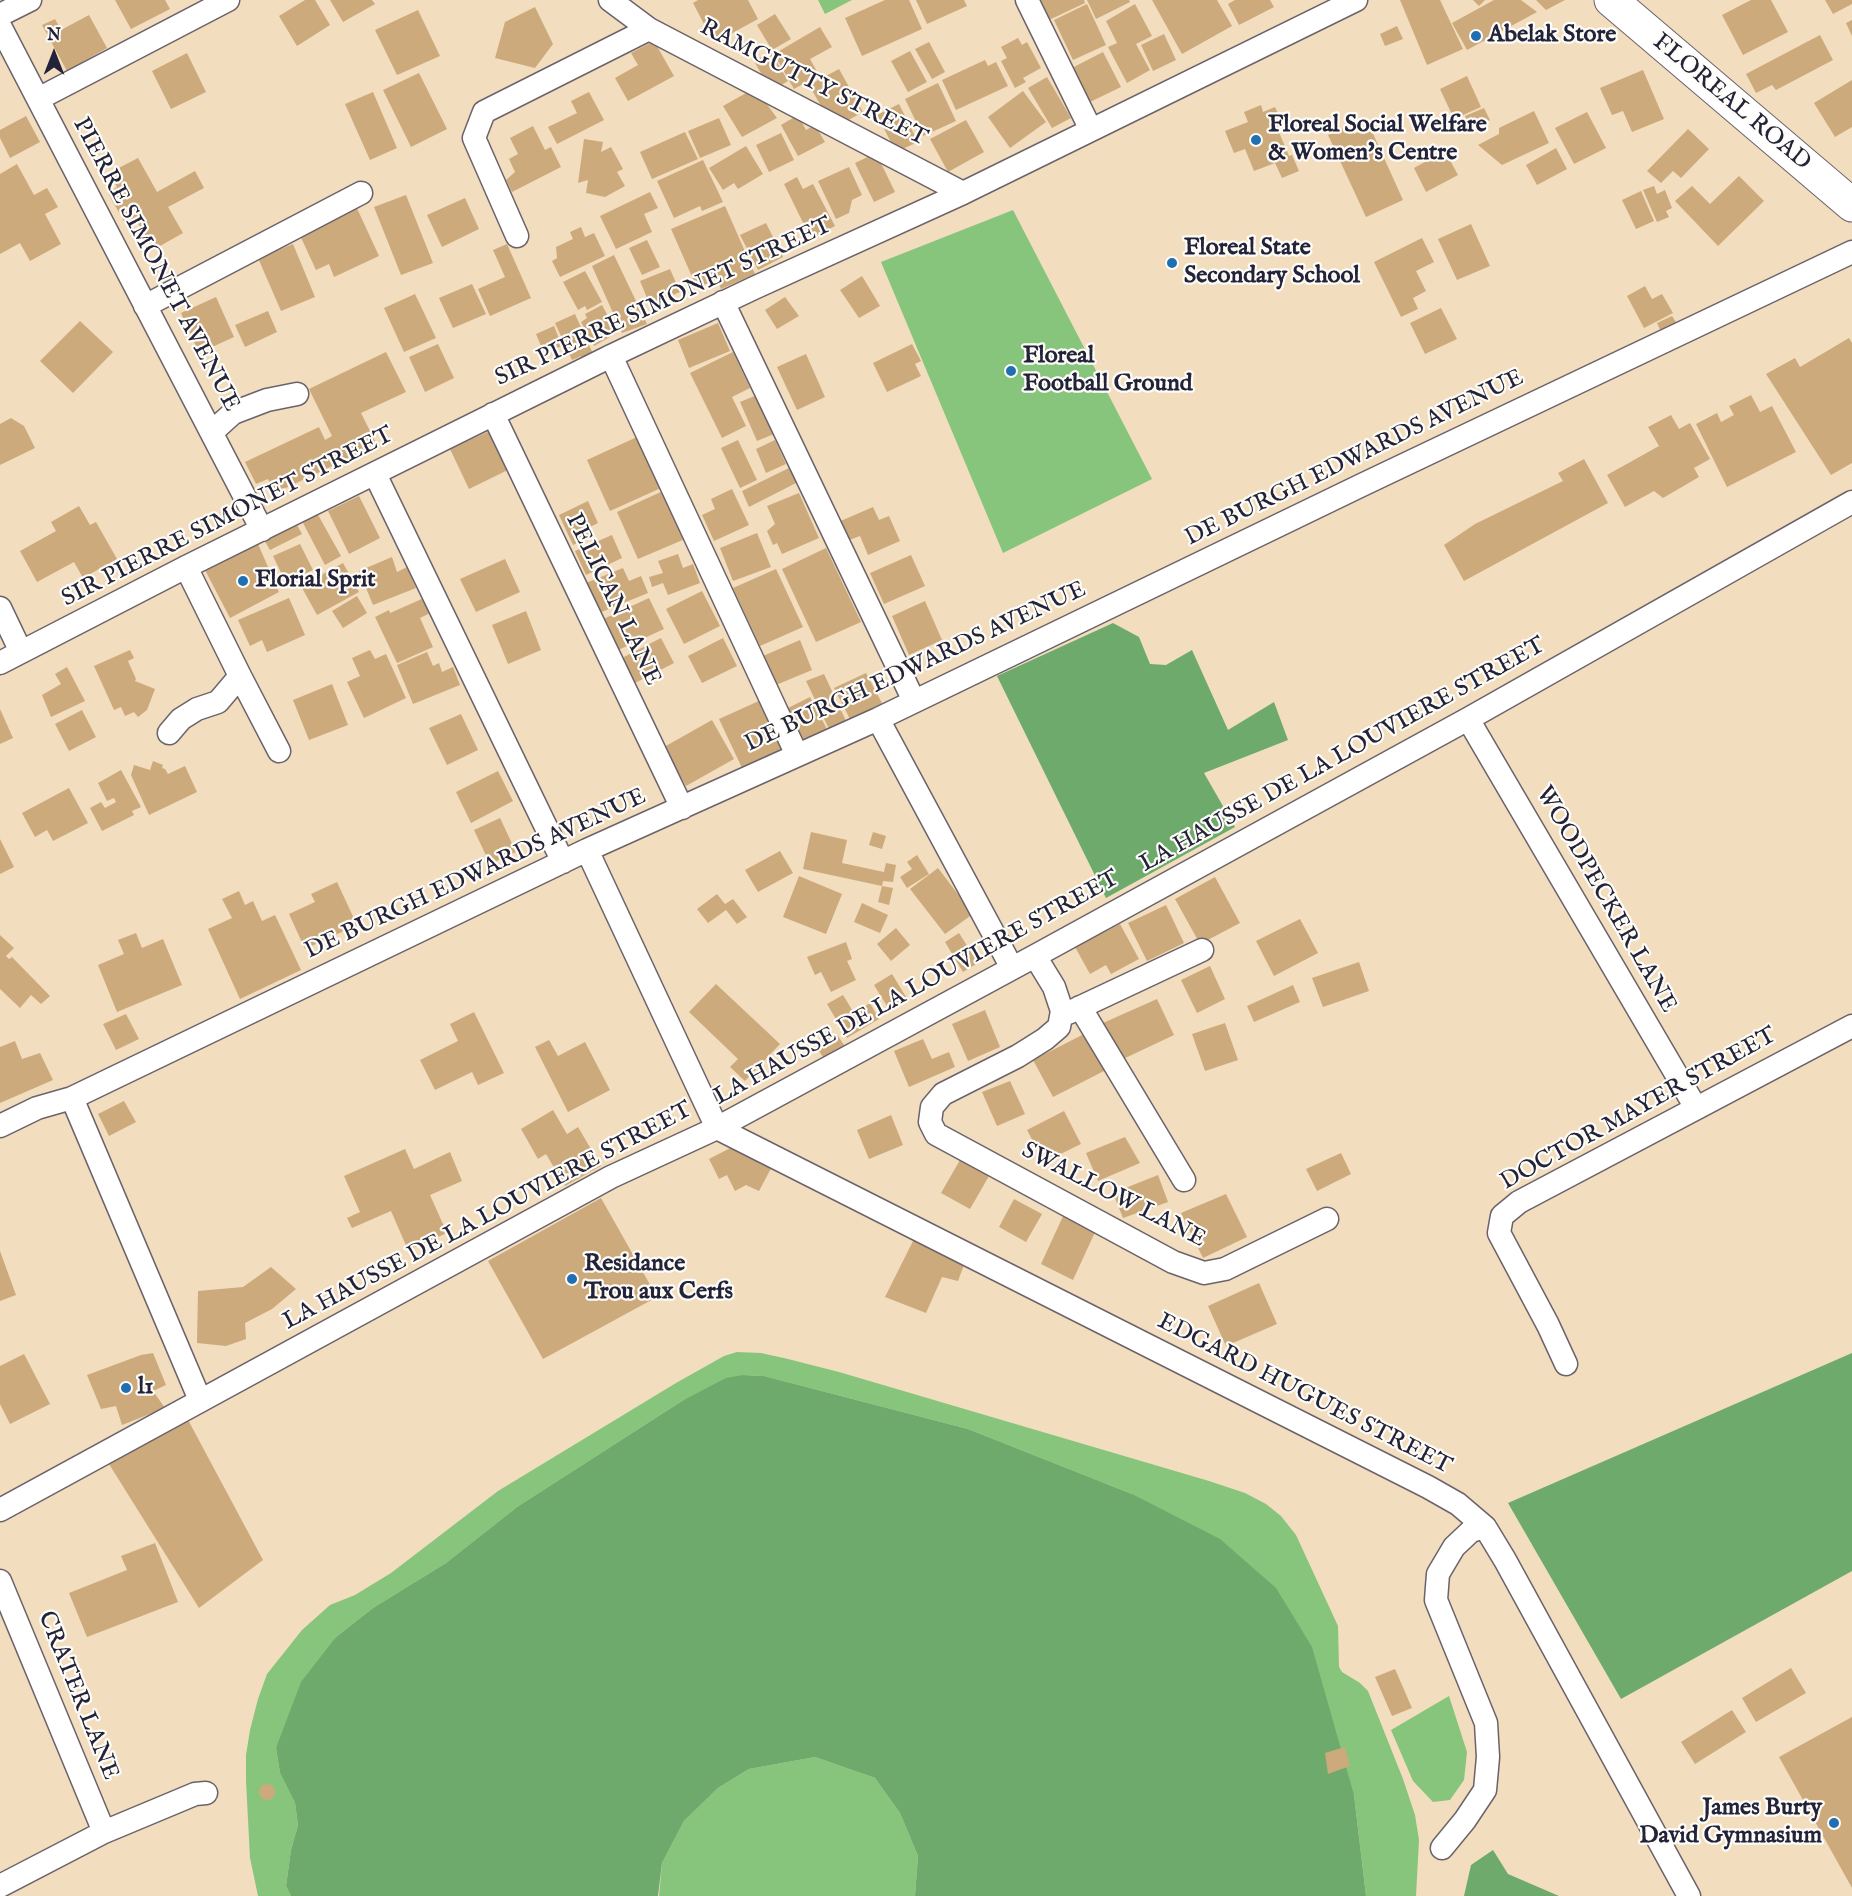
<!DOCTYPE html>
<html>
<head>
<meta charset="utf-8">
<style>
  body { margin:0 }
  #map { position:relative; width:1852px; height:1896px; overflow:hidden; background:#f2ddbf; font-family:"IM FELL English",serif }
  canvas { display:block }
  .north { position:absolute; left:24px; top:24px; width:60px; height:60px; -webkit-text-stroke:4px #fdfcf7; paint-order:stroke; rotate:0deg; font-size:16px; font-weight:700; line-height:24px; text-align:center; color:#22223b }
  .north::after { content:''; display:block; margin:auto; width:21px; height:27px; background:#22223b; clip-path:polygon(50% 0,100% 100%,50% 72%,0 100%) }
</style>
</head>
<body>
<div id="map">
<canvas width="1852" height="1896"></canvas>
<div class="north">N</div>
</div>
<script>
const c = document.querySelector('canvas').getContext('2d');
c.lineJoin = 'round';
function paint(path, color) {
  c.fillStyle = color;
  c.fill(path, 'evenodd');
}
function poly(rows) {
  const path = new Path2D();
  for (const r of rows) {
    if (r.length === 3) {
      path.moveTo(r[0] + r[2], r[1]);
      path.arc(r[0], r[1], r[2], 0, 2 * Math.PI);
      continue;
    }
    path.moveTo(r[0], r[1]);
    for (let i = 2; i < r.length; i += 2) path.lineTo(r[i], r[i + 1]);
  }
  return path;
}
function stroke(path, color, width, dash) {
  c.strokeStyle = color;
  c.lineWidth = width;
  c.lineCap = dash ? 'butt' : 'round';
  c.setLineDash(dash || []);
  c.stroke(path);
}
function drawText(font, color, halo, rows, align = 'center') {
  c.font = font + ' "IM FELL English",serif';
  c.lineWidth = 4.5;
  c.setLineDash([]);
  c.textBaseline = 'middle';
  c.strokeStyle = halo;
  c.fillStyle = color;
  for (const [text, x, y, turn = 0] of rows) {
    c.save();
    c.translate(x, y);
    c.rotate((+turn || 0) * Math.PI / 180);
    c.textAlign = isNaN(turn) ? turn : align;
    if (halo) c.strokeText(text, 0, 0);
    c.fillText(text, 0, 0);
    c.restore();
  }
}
paint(poly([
  [818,0,852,0,825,14],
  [1013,210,1152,479,1003,553,881,262],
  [737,1352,761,1353,788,1359,839,1372,1209,1481,1245,1493,1266,1504,1281,1516,1296,1535,1338,1626,1339,1667,1342,1672,1360,1683,1368,1691,1403,1779,1415,1815,1419,1840,1416,1896,1366,1896,1354,1795,1132,1494,968,1429,764,1376,743,1375,682,1401,517,1507,446,1563,373,1608,336,1637,276,1748,280,1773,295,1803,298,1825,291,1850,286,1886,291,1896,258,1896,250,1858,246,1781,246,1755,250,1730,258,1699,267,1674,302,1630,330,1605,355,1595,391,1573,498,1491,676,1383,724,1356],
  [1449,1696,1467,1752,1464,1780,1450,1800,1433,1802,1413,1781,1391,1730],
  [815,1757,875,1778,900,1813,918,1856,915,1896,659,1896,662,1863,684,1821,718,1788,749,1769]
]), '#87c57c');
paint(poly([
  [1113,623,1139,637,1150,664,1166,665,1192,650,1228,730,1274,702,1288,740,1204,773,1235,827,1106,898,997,676],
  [1852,1353,1852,1571,1621,1699,1508,1503],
  [743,1375,764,1376,968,1429,1132,1494,1220,1539,1276,1588,1312,1647,1354,1795,1366,1896,915,1896,918,1856,900,1813,875,1778,815,1757,749,1769,718,1788,684,1821,662,1863,658,1896,291,1896,286,1886,291,1850,298,1825,295,1803,280,1773,276,1748,301,1682,336,1637,373,1608,446,1563,517,1507,682,1401,726,1378],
  [1493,1850,1508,1874,1559,1896,1464,1896,1471,1865]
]), '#6daa6c');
paint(poly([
  [115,0,165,0,170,9,131,29],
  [305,0,315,0,330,25,297,46,279,16],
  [330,0,372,0,375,4,343,22],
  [698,0,748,0,758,19,714,43,693,3],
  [885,0,909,0,922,29,862,56,845,18],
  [916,0,964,0,967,6,927,24],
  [1039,0,1084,0,1085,3,1049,20],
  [1087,0,1129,0,1130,2,1096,19],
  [1152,0,1217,0,1232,26,1182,54],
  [1235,0,1270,0,1274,7,1239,25,1228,4],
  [1400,0,1440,0,1463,49,1427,65],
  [1473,0,1485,0,1479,6],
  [1494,0,1521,0,1537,12,1467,50,1452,23],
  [1536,0,1565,0,1546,10],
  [1751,0,1771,0,1788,32,1743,55,1722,15],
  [1825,0,1852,0,1852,4,1833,14],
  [1087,4,1106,45,1073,60,1054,20],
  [1135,4,1152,36,1136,44,1150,70,1127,83,1108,47,1117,43,1106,21],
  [535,7,553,44,535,68,495,58,505,22],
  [418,10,440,56,397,75,375,30],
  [775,14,791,39,772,50,757,25],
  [89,15,107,48,67,71,42,25,55,19,61,30],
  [1852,20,1852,36,1846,23],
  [1397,26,1403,39,1385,46,1380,34],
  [820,27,832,47,810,59,819,75,794,89,774,54],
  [1164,34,1176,60,1153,71,1141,45],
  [1820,35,1833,60,1776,90,1772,85,1756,93,1746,74],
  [1018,38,1022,45,1027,42,1041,68,1023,78,1026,82,1015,88,1001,61,1007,58,1001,47],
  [654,41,674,76,628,101,615,78,638,65,631,53],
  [929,42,945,72,932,79,915,49],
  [910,51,927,82,908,92,891,61],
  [771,52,788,81,771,91,754,61],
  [1103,52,1121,87,1090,102,1072,68],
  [187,53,206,92,171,109,152,71],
  [985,60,988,66,996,62,1008,86,956,110,942,80],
  [839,69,863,112,845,122,825,113,809,85],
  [1643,70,1664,119,1632,132,1623,111,1612,115,1600,88],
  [419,73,447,129,411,147,383,90],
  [1467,76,1481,107,1454,119,1440,89],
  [1047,77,1071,118,1052,128,1028,88],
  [1852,80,1852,127,1835,137,1814,103],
  [938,83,956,121,923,136,905,99],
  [755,88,777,118,742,137,723,106],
  [1023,91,1046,122,1010,148,988,117],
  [373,92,397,148,370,160,345,104],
  [589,92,604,120,557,144,548,127,577,113,571,101],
  [899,104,918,142,896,152,877,115],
  [1261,105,1263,112,1275,107,1284,127,1278,130,1289,156,1292,155,1299,171,1282,178,1275,163,1254,171,1245,149,1234,153,1225,131,1248,122,1244,112],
  [1484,108,1490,120,1471,129,1465,116],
  [1534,111,1549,143,1502,165,1478,145,1499,134,1499,128],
  [1587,112,1606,148,1574,164,1555,128],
  [798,115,806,130,815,125,825,142,798,156,781,125],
  [26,116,40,142,10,158,0,138,0,130],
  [719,118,731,145,700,158,688,131],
  [966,120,984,152,948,172,930,139],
  [1350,125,1354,134,1370,127,1403,200,1366,217,1328,135],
  [533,126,545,150,551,147,561,167,512,192,506,180,515,172,509,159,518,154,510,138],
  [1688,129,1709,149,1681,178,1673,171,1661,183,1647,171],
  [685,132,698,159,652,179,640,152],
  [781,133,794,160,769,172,756,145],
  [584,139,603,142,601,152,611,147,623,169,617,172,625,186,605,197,586,193,588,180,578,183],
  [746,146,763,174,738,189,734,183,723,190,709,168],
  [1556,148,1567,169,1537,185,1526,165],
  [1445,151,1458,175,1426,192,1414,168],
  [876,153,895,192,874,202,855,163],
  [138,158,157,192,195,171,204,188,168,207,183,233,153,250,135,218,125,223,108,193,117,187,109,173],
  [703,160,723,202,702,211,700,206,674,218,657,181],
  [17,164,34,195,47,188,58,207,45,214,61,244,30,261,20,243,0,254,0,174],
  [849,167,862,195,852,200,849,213,836,219,818,181],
  [1739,176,1764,201,1718,246,1675,201,1692,186,1710,204],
  [797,177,803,189,813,184,835,226,811,239,784,184],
  [1654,186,1657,194,1665,190,1672,208,1666,211,1669,217,1657,222,1643,190],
  [1641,191,1654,221,1636,229,1622,200],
  [650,192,658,208,644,214,652,232,616,249,600,216],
  [406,195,433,263,401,275,374,207],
  [465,198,479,229,442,247,427,215],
  [355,204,379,256,334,277,329,264,316,270,298,231],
  [725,206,755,274,721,289,717,279,697,288,671,229],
  [766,223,783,257,758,270,740,235],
  [1471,224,1490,266,1457,280,1438,239],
  [581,227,585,237,594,233,605,256,560,277,552,261,557,258,556,247,573,239,570,232],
  [1422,238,1434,262,1416,271,1426,291,1413,298,1418,309,1401,317,1374,262],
  [647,240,660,267,642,275,629,248],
  [293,244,315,297,281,311,258,258],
  [507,244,531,298,490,316,478,289,505,277,493,250],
  [614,255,647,324,622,333,592,266],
  [670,269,680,292,666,298,669,303,652,310,640,281],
  [585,271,602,302,587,310,585,306,578,310,563,282],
  [862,276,880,306,859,318,840,290],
  [472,284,486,314,453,328,439,298],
  [1645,286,1652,299,1662,294,1673,313,1644,328,1627,296],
  [415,294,436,338,404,352,384,308],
  [216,297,234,337,199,353,181,313],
  [785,297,799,316,777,329,765,310],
  [602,305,617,333,594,346,581,322,587,318,585,314],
  [1441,308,1457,339,1425,354,1410,323],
  [268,311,277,332,245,347,235,325],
  [575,314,594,356,583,361,581,356,572,360,555,323],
  [1672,316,1677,324,1661,332,1657,323],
  [80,321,113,352,73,393,40,361],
  [718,323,730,351,689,368,678,340],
  [554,326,562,346,544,353,536,334],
  [1849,338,1852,343,1852,463,1831,475,1766,374,1795,358,1800,367],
  [438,344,454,378,425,392,409,357],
  [912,344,921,361,915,364,921,376,887,392,873,363],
  [386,352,406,392,361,413,377,445,275,493,268,479,256,484,245,462,319,427,325,440,332,436,309,389],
  [733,352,750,388,732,397,746,426,722,438,690,373],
  [806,354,825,397,797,410,777,367],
  [757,395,774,434,757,441,740,402],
  [1751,395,1760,412,1772,406,1796,452,1727,487,1696,424,1717,413,1721,422,1734,415,1729,406],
  [1671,415,1679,429,1690,423,1710,459,1694,468,1699,477,1663,498,1654,491,1625,507,1607,475,1659,446,1648,427],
  [11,418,24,426,35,448,0,465,0,424],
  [494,429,512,468,469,489,450,449],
  [637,437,661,488,610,511,587,460],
  [738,440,757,480,740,488,721,448],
  [775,440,786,464,766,473,756,449],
  [1584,459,1608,503,1464,581,1444,545,1475,524,1563,481,1558,473],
  [791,467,798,482,749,507,742,491],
  [732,489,749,525,714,541,702,515,715,509,711,499],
  [663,491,685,539,638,559,617,512],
  [799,493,819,538,782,554,777,543,773,545,767,531,775,524,767,506],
  [359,496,380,538,349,554,328,511],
  [588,501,598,523,590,527,593,535,573,545,559,515],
  [79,506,90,525,96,522,117,559,83,578,74,562,37,582,20,551,56,531,51,522],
  [873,507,879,520,889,516,900,541,868,555,860,536,844,542,836,523],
  [317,513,341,556,325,565,302,521],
  [296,523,302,534,270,550,263,538],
  [757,533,771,567,733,581,720,548],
  [612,535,622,558,586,575,575,551],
  [258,544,279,592,230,618,205,570],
  [300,544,313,570,286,583,273,556],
  [826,548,861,622,816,642,782,569],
  [678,554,683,568,693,564,700,583,668,595,663,583,652,587,649,577,663,573,658,561],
  [911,555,925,586,884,604,870,573],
  [392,557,397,572,407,567,416,588,373,605,359,571],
  [505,559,520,592,476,612,460,579],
  [343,563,359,592,317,615,301,586],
  [623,568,629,581,641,576,648,593,599,613,586,583],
  [776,569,803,627,760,646,733,588],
  [702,591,720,626,684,644,666,609],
  [357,596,367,613,343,628,332,611],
  [289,598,305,635,267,652,262,640,250,646,238,620],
  [424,598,430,613,420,618,433,647,397,663,375,617,389,610,390,613],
  [649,598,664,629,614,652,599,621],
  [925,601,942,640,909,655,892,616],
  [526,611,541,650,508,664,492,625],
  [661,638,674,663,635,683,622,658],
  [723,638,737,666,702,683,688,656],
  [800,640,812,670,776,685,763,656],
  [130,650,134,658,128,661,136,679,135,681,155,689,147,710,138,717,134,712,125,716,121,707,114,710,94,666],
  [370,650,375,659,386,654,406,698,364,718,347,682,360,676,352,658],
  [427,652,433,666,439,663,442,672,453,667,460,685,413,704,397,665],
  [67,667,85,701,51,717,42,695,61,684,55,674],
  [866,673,883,705,851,721,834,688],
  [824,674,847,723,830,731,806,681],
  [332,684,348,725,309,740,293,700],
  [810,697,828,731,805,744,786,709],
  [761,700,784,749,742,768,719,719],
  [0,709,13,738,0,744],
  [82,710,96,737,69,751,55,724],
  [461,714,478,750,447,765,429,728],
  [712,720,734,759,686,786,664,747],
  [153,761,163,765,162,768,165,769,168,774,185,766,197,792,149,815,131,775,134,765,150,770],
  [121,770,141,807,132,811,134,815,102,831,90,808,101,802,105,808,116,802,114,798,107,801,98,783],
  [498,771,513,801,471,823,456,792],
  [69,788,88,823,53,841,47,830,35,837,22,813],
  [500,818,516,852,490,864,474,830],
  [811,832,847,840,842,863,884,872,886,863,896,865,893,882,883,881,882,886,803,869],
  [873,832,886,836,882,849,869,845],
  [0,839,14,867,0,874],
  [780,851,793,873,758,892,745,870],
  [917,855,929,874,907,888,900,877,912,869,907,862],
  [938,868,973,914,945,934,910,889],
  [799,876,842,894,826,934,783,917],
  [1215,877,1240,923,1200,944,1175,899],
  [337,882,357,925,305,949,289,914,315,902,311,894],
  [882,886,893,888,889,905,878,902],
  [239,891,245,905,253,901,262,921,275,915,301,970,240,999,208,929,232,918,222,899],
  [717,894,725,904,733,899,747,917,737,924,726,910,708,923,697,909],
  [862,903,888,915,880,933,854,922],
  [1166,905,1184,943,1147,961,1128,923],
  [1300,919,1318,953,1274,976,1256,941],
  [1120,924,1139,959,1111,974,1106,965,1090,974,1075,947],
  [896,928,910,945,891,961,877,944],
  [136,933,142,948,163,939,182,985,117,1012,98,965,124,954,118,940],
  [959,933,978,963,963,972,945,942],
  [0,935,14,948,6,956,9,959,12,957,50,996,41,1004,31,995,20,1008,0,989],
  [846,942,852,959,847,961,856,980,831,992,821,972,815,975,807,957],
  [1359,962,1369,991,1323,1007,1312,978],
  [1210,966,1225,999,1197,1013,1181,980],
  [892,974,908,1000,890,1011,874,985],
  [716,984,780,1044,745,1081,730,1067,738,1059,689,1012],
  [1293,985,1300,1002,1254,1022,1247,1006],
  [843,995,854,1013,870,1003,879,1019,847,1038,827,1004],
  [1157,999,1174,1035,1121,1060,1103,1023],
  [985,1010,1000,1047,968,1061,952,1024],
  [474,1012,504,1073,478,1085,472,1072,435,1090,420,1060,458,1041,450,1024],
  [126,1014,139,1039,116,1050,103,1024],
  [1225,1023,1238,1060,1205,1071,1192,1034],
  [836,1033,846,1048,826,1061,816,1047],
  [1086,1033,1106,1070,1053,1097,1033,1060],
  [923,1039,932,1059,949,1052,955,1067,909,1087,894,1051],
  [549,1040,558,1056,585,1042,610,1090,568,1112,535,1047],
  [15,1041,22,1059,40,1053,53,1080,0,1103,0,1047],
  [1010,1081,1025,1114,997,1126,982,1092],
  [124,1101,136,1122,109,1136,98,1114],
  [553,1110,567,1134,578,1127,601,1166,565,1186,546,1154,538,1159,521,1129],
  [1064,1111,1081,1144,1044,1162,1027,1130],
  [891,1115,903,1145,869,1159,857,1130],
  [1125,1137,1140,1163,1098,1181,1086,1153],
  [740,1143,775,1161,759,1191,746,1185,735,1191,727,1175,719,1179,709,1159],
  [405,1149,414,1169,450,1152,462,1181,430,1195,447,1233,408,1250,391,1211,352,1228,347,1218,360,1212,344,1176],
  [1341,1153,1351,1174,1317,1191,1306,1169],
  [960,1160,989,1176,970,1209,941,1193],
  [1158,1175,1168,1202,1123,1218,1113,1193],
  [1226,1194,1247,1237,1203,1258,1181,1213],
  [601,1198,657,1297,543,1359,488,1261],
  [1014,1199,1042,1214,1026,1242,999,1227],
  [1064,1214,1096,1230,1073,1280,1041,1264],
  [914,1239,965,1262,958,1281,942,1277,926,1313,885,1297],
  [0,1251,16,1295,0,1301],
  [271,1267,296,1289,272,1309,245,1323,246,1339,226,1346,197,1343,198,1291,243,1287],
  [1259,1283,1277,1324,1226,1346,1208,1306],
  [153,1353,166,1385,153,1391,165,1408,122,1425,116,1406,101,1409,87,1375,141,1355],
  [24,1354,50,1404,10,1424,0,1404,0,1366],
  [187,1418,263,1560,199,1608,109,1464],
  [155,1543,178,1602,87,1637,69,1593,127,1570,121,1556],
  [1791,1668,1806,1693,1756,1722,1742,1698],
  [1395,1669,1412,1708,1392,1716,1375,1677],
  [1732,1710,1746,1732,1695,1764,1681,1742],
  [1852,1717,1852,1888,1779,1757],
  [1345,1747,1350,1766,1328,1774,1325,1753],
  [267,1792,8]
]), '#cdaa7b');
const street = poly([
  [610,0,649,29,963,193],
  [1027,0,1091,130],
  [0,15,30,0],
  [0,26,262,530],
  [38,99,228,0],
  [517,236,474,138,484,112,649,29],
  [723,302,914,701],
  [145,306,361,193],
  [611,356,797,755],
  [493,414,682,808],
  [212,432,233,413,267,400,297,394],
  [375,474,563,862],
  [186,567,240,676,279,751],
  [0,608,21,652],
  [0,663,186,567,611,356,754,288,963,193,1356,0],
  [878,719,1012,968],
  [1468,719,1696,1108],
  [169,733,181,719,197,709,218,702,240,676],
  [587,850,717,1128,1428,1487,1458,1504,1485,1527,1505,1560,1689,1896],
  [1035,956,1054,987,1062,1011,1059,1027,1045,1039,1018,1056,943,1094,932,1107,930,1122,936,1134,1173,1262,1204,1273,1225,1269,1327,1219],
  [1080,1007,1184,1180],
  [1068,1013,1202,950],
  [72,1098,200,1400],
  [0,1126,37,1108,72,1098,587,850,878,719,1364,484,1852,252],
  [1566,1364,1548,1325,1499,1233,1502,1216,1519,1202,1852,1026],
  [0,1510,611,1177,717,1128,1035,956,1468,719,1852,502],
  [0,1581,104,1832],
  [1442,1848,1465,1820,1485,1790,1488,1757,1486,1723,1436,1600,1438,1574,1454,1547,1471,1531,1485,1527],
  [0,1886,104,1832,195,1794,206,1793]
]);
const secondary = poly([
  [1611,0,1852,205]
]);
stroke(street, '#6b6369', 25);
stroke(secondary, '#6b6369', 35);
stroke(street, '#fff', 22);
stroke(secondary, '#fff', 33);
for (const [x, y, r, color] of [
  [1476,36,6,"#1f6fb2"],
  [1256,140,6,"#1f6fb2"],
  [1172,263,6,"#1f6fb2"],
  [1011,371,6,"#1f6fb2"],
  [243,581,6,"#1f6fb2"],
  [572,1279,6,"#1f6fb2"],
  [126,1388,6,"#1f6fb2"],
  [1834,1823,6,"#1f6fb2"]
]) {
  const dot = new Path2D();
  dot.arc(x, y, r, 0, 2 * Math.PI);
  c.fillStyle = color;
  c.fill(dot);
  stroke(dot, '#fdfcf7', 2);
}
drawText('bold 24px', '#22223b', '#fdfcf7', [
  ["Abelak Store",1488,36],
  ["Floreal Social Welfare",1268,126],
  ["& Women's Centre",1268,154],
  ["Floreal State",1184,249],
  ["Secondary School",1184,277],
  ["Floreal",1023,357],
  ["Football Ground",1023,385],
  ["Florial Sprit",255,581],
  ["Residance",584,1265],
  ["Trou aux Cerfs",584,1293],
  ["l1",138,1388],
  ["James Burty",1822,1809,"right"],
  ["David Gymnasium",1822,1837,"right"]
], 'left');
drawText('24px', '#22223b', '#fdfcf7', [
  ["RAMGUTTY STREET",813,84,27],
  ["FLOREAL ROAD",1731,103,40],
  ["PIERRE SIMONET AVENUE",155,265,62],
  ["SIR PIERRE SIMONET STREET",664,303,-25],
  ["DE BURGH EDWARDS AVENUE",1355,459,-26],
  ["SIR PIERRE SIMONET STREET",228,518,-27],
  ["PELICAN LANE",612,600,64],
  ["DE BURGH EDWARDS AVENUE",916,668,-25],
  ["LA HAUSSE DE LA LOUVIERE STREET",1343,756,-29],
  ["DE BURGH EDWARDS AVENUE",476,875,-25],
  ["WOODPECKER LANE",1605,900,60],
  ["LA HAUSSE DE LA LOUVIERE STREET",917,989,-29],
  ["DOCTOR MAYER STREET",1639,1110,-29],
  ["SWALLOW LANE",1113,1196,27],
  ["LA HAUSSE DE LA LOUVIERE STREET",488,1217,-28],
  ["EDGARD HUGUES STREET",1304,1395,27],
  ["CRATER LANE",77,1696,68]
]);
</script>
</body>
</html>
